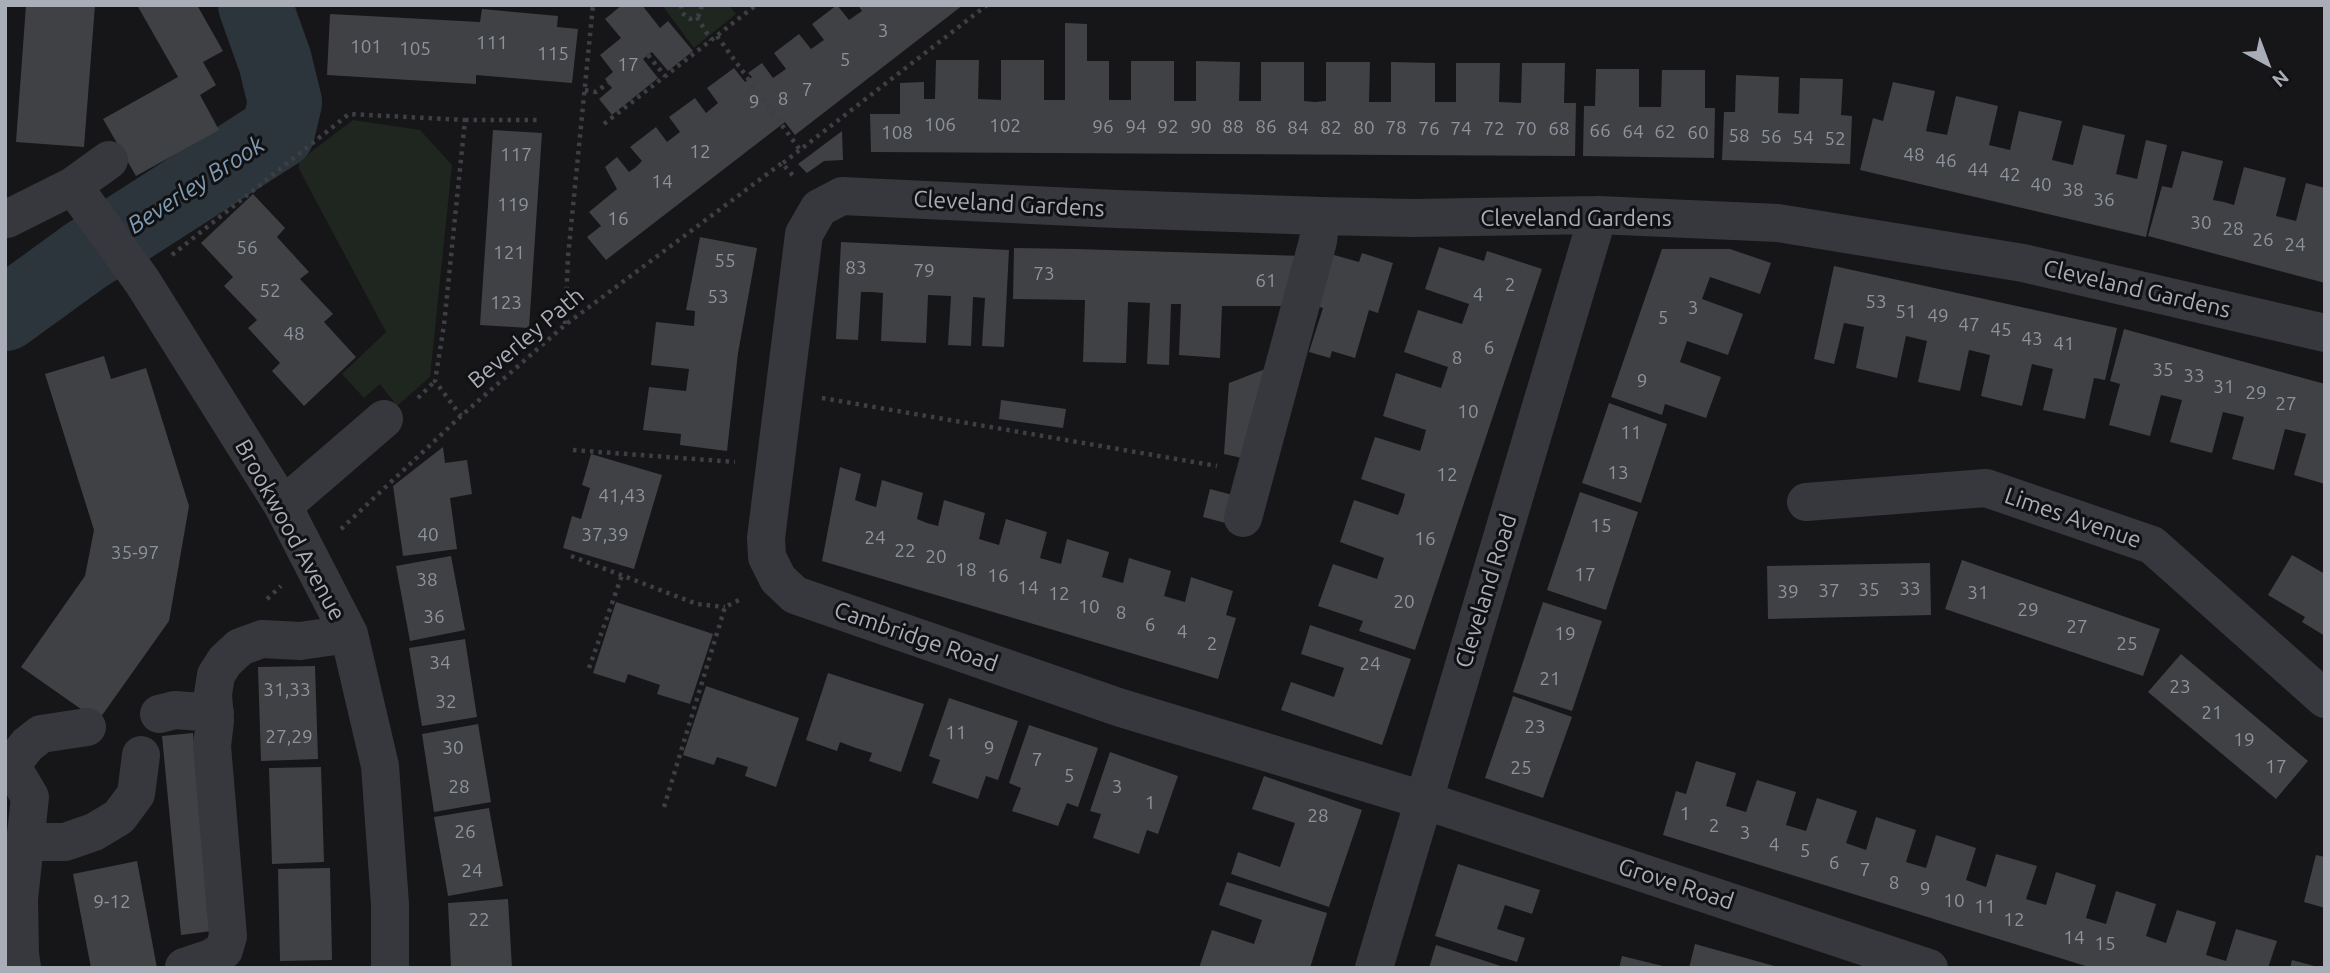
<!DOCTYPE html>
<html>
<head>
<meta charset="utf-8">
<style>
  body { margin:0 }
  #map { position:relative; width:2330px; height:973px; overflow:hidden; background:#161618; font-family:Ubuntu,sans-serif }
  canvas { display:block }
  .frame { position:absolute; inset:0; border:7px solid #a8adb8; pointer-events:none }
  .north { position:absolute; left:2232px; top:28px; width:70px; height:70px; -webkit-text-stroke:5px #111113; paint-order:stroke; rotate:139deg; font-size:19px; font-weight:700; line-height:28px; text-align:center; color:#a8adb8 }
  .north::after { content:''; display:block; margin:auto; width:24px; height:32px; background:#a8adb8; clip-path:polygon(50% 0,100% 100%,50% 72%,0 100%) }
</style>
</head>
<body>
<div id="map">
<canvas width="2330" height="973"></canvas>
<div class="frame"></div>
<div class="north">N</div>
</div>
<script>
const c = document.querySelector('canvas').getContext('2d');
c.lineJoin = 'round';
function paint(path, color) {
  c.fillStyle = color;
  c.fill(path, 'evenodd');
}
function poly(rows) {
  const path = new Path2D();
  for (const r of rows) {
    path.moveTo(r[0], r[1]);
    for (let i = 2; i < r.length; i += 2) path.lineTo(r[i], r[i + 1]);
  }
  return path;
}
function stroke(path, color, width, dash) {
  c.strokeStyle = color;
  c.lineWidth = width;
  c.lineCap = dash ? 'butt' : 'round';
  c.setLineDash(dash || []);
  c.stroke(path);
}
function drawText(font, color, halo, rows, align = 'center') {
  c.font = font + ' Ubuntu,sans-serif';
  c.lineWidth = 6;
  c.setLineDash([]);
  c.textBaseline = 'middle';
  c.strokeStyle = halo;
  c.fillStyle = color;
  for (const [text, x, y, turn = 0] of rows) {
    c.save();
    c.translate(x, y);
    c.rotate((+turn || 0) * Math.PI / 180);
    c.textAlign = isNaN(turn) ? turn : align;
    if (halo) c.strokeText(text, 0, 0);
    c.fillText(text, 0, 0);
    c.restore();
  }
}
paint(poly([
  [662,5,729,5,736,14,694,48],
  [353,120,420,130,452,165,430,377,397,406,380,384,364,398,342,374,386,332,299,169,299,161]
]), '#1e261f');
stroke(poly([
  [5,314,85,256,278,132,285,102,275,61,255,5]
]), '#2c353c', 74);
paint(poly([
  [26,5,95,5,84,147,16,142],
  [137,5,197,5,223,51,203,62,216,85,200,95,219,130,136,176,103,119,178,77],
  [622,5,642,5,660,28,668,21,693,51,668,71,652,52,648,55,643,59,658,78,612,115,599,99,612,88,605,79,613,72,600,55,621,38,605,19],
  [837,5,849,20,862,11,858,5,963,5,795,135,785,122,606,260,587,237,601,226,589,212,617,189,605,167,617,157,629,172,636,167,642,161,630,147,656,127,667,142,680,132,669,117,695,98,706,113,718,103,707,88,734,68,745,82,752,77,748,73,762,63,773,78,786,69,774,53,799,34,811,49,824,40,812,24],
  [482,9,558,16,557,27,578,29,572,83,476,75,476,84,327,75,330,14,480,22],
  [1065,23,1087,24,1087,61,1109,61,1109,100,1131,100,1131,61,1174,61,1174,101,1196,101,1196,61,1240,62,1239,101,1261,101,1261,62,1304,62,1304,101,1315,102,1326,101,1326,62,1370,62,1369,102,1391,102,1391,62,1435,63,1435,102,1456,102,1456,63,1500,63,1499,102,1521,103,1522,63,1565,63,1564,103,1576,103,1575,156,871,152,870,114,900,114,900,83,924,82,924,99,935,99,936,60,979,60,978,99,1001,100,1001,60,1044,60,1044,100,1065,100],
  [1596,69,1639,69,1639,107,1661,107,1662,70,1705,70,1705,108,1715,108,1714,158,1583,156,1584,106,1595,106],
  [1736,75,1779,77,1778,113,1799,114,1800,78,1843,79,1841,115,1852,116,1850,164,1722,160,1724,112,1735,112],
  [1893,82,1935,91,1926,131,1947,135,1956,96,1998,106,1989,145,2010,150,2019,111,2062,121,2052,160,2073,165,2083,125,2125,135,2116,174,2137,179,2146,140,2167,145,2146,237,1860,170,1873,118,1883,121],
  [493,130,542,133,529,328,480,325],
  [842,131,843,160,824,161,807,173,798,164],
  [2182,151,2223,161,2213,200,2224,202,2234,205,2244,167,2286,178,2276,216,2296,221,2306,183,2325,188,2325,283,2148,236,2162,186,2172,188],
  [253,194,285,228,277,237,309,272,300,279,333,314,324,322,356,357,304,406,272,371,280,363,248,328,257,320,224,286,233,277,201,243],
  [700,237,757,248,738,353,727,451,680,445,681,434,643,430,649,387,686,391,689,369,651,365,656,322,694,326,695,311,686,310],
  [841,242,1009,250,1004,347,982,346,985,298,973,297,971,346,948,345,951,296,928,295,926,343,881,341,883,293,872,292,861,292,858,340,836,339],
  [1439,247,1484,261,1487,251,1542,269,1415,650,1359,631,1363,621,1318,606,1333,564,1377,579,1384,558,1340,542,1354,500,1398,515,1402,505,1405,494,1361,479,1375,437,1420,451,1423,441,1426,430,1383,416,1396,373,1441,388,1448,367,1404,352,1418,310,1462,324,1469,304,1425,289],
  [1014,248,1075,249,1304,256,1293,306,1222,306,1220,358,1179,355,1181,304,1171,304,1169,365,1147,364,1150,303,1128,302,1126,363,1083,362,1085,300,1013,299],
  [1662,249,1730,249,1771,263,1760,294,1710,277,1702,299,1743,314,1728,355,1687,341,1680,362,1721,377,1706,418,1665,404,1662,415,1611,397],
  [1327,253,1359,262,1362,253,1393,263,1378,313,1369,310,1355,358,1332,351,1330,358,1309,352,1323,308,1312,305],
  [1834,266,2117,328,2105,380,2094,378,2085,419,2043,410,2053,369,2032,364,2022,406,1981,396,1990,355,1969,350,1960,391,1918,382,1927,341,1906,336,1897,378,1856,368,1864,327,1844,323,1834,364,1814,359],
  [2124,329,2325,384,2325,484,2294,475,2306,434,2285,429,2274,470,2232,459,2244,417,2223,412,2212,453,2170,442,2182,400,2161,395,2150,436,2109,425,2120,384,2110,381],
  [104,356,111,379,146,368,189,506,169,621,98,721,21,667,85,576,94,530,45,374],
  [1276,365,1251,460,1224,454,1229,383],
  [1001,400,1066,409,1063,428,999,419],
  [1609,403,1667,424,1641,503,1582,483],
  [443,447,445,463,467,460,472,494,450,498,457,549,403,556,393,486],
  [591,454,662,475,634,569,563,548,572,516,581,519,590,488,582,485],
  [840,467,861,474,855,500,866,504,876,507,882,480,923,493,917,519,927,523,938,526,944,500,985,513,979,539,999,545,1006,519,1047,532,1040,558,1061,564,1067,539,1109,552,1102,577,1123,583,1129,558,1171,571,1164,596,1185,602,1191,577,1233,591,1226,615,1236,618,1218,679,822,561],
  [1210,489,1240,497,1233,525,1203,517],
  [1580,492,1638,512,1606,610,1547,590],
  [2292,555,2325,574,2325,636,2302,622,2305,617,2268,595],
  [451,556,465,630,410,641,396,566],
  [1962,560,2160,629,2143,676,1945,609],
  [1930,563,1931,615,1768,619,1767,566],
  [616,602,713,634,690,704,657,694,660,685,628,674,625,683,593,673],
  [1543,602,1602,621,1572,711,1513,692],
  [1310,625,1411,659,1382,745,1281,710,1291,682,1334,697,1344,668,1301,654],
  [465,639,477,717,422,726,409,648],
  [2181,654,2308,761,2276,799,2148,692],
  [315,666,318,759,261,761,258,667],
  [828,673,924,704,901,772,869,761,872,753,856,748,840,742,837,751,806,740],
  [706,686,799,718,776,787,745,776,748,767,717,757,714,765,683,755],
  [1513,696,1572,717,1543,798,1485,778],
  [949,698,1018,721,998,780,986,776,978,799,932,783,940,760,929,756],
  [478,724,491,802,434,812,422,734],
  [1029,725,1098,748,1078,807,1067,803,1058,826,1012,811,1021,788,1009,783],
  [193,733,212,931,181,935,162,736],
  [1110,752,1178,776,1158,834,1147,830,1139,854,1093,838,1101,814,1090,811],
  [1696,761,1736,773,1726,806,1746,812,1757,780,1796,792,1786,825,1806,831,1817,798,1857,811,1846,843,1866,850,1876,817,1916,830,1906,862,1926,868,1936,835,1976,848,1966,880,1986,887,1996,854,2037,866,2026,899,2046,905,2056,872,2096,885,2086,918,2106,924,2116,891,2156,904,2146,936,2166,943,2177,910,2216,922,2206,955,2226,961,2236,929,2277,941,2268,968,2092,968,1663,835,1676,791,1686,794],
  [321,767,324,862,272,864,269,768],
  [1264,776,1362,810,1329,907,1231,874,1238,852,1280,867,1295,823,1252,809],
  [489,808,503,886,448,896,434,817],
  [2316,855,2325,857,2325,908,2304,902],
  [137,861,157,968,91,968,73,874],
  [1458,864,1540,890,1532,914,1505,905,1497,929,1525,938,1517,962,1435,936],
  [330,868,332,960,280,961,278,869],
  [1227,882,1327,913,1310,968,1199,968,1212,930,1254,944,1262,920,1219,905],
  [508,899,512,968,451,968,448,903],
  [1695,944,1778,967,1777,968,1689,968],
  [1436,945,1504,967,1504,968,1429,968],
  [1622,956,1667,967,1666,968,1619,968],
  [2292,960,2318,967,2318,968,2290,968]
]), '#404145');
stroke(poly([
  [681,5,682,13,690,19,699,15,702,5],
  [697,17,711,40],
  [717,36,800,150],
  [648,55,665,76],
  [585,90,596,92,608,83],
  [465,120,537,120],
  [604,124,756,5],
  [783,163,987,5],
  [172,255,349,114,465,120,444,325,435,381,461,416],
  [565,324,568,257,593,5],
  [418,398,435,381],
  [822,398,1217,466],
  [573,450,735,462],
  [341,529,461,416,565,325,782,163,795,178],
  [571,556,697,604,725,607],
  [267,599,281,586],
  [589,668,622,575],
  [664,807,725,607,743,598]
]), '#3d3f44', 4.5, [3.5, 5]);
stroke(poly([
  [73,186,109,160],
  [7,219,73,186,142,281,283,506,349,634,380,766,390,904,390,968],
  [1806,502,1986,488,2152,545,2325,699],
  [283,506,384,419],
  [1243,518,1318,241,1321,216],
  [159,714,175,710,215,713],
  [25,842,65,842,94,832,119,817,136,794,141,755],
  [184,967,211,958,224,950,228,936,212,746,215,721,213,694,216,675,225,661,240,647,262,639,300,641,349,634],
  [22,968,20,954,19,899,30,797,14,770,17,758,27,745,41,734,87,727],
  [1374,968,1598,215],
  [1929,968,1423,800,1118,707,795,595,778,579,767,557,766,538,804,234,819,208,842,196,1116,209,1321,216,1412,218,1598,215,1778,223,2023,263,2325,333]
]), '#37383d', 38);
drawText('19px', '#8e929b', null, [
  ["3",883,31],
  ["111",492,43],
  ["101",366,47],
  ["105",415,49],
  ["115",553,54],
  ["5",845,60],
  ["17",628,65],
  ["7",807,90],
  ["8",783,99],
  ["9",754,102],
  ["106",940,125],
  ["102",1005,126],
  ["96",1103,127],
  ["94",1136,127],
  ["92",1168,127],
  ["90",1201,127],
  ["88",1233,127],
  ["86",1266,127],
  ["84",1298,128],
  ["82",1331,128],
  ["80",1364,128],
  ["78",1396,128],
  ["76",1429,129],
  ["74",1461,129],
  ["72",1494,129],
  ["70",1526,129],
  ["68",1559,129],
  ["66",1600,131],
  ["64",1633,132],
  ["62",1665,132],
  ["108",897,133],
  ["60",1698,133],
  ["58",1739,136],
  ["56",1771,137],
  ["54",1803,138],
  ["52",1835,139],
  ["12",700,152],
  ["117",516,155],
  ["48",1914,155],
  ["46",1946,161],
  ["44",1978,170],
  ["42",2010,175],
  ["14",662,182],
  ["40",2041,185],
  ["38",2073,190],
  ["36",2104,200],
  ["119",513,205],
  ["16",618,219],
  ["30",2201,223],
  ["28",2233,229],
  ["26",2263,240],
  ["24",2295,245],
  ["56",247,248],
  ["121",509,253],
  ["55",725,261],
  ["83",856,268],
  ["79",924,271],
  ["73",1044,274],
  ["61",1266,281],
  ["2",1510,285],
  ["52",270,291],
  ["4",1478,295],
  ["53",718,297],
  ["53",1876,302],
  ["123",506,303],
  ["3",1693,308],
  ["51",1906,312],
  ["49",1938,316],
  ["5",1663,318],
  ["47",1969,325],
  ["45",2001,330],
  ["48",294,334],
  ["43",2032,339],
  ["41",2064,344],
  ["6",1489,348],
  ["8",1457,358],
  ["35",2163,370],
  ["33",2194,376],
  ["9",1642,381],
  ["31",2224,387],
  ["29",2256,393],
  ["27",2286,404],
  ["10",1468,412],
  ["11",1631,433],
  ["13",1618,473],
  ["12",1447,475],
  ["41,43",622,496],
  ["15",1601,526],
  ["40",428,535],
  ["37,39",605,535],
  ["24",875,538],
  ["16",1425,539],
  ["22",905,551],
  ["35-97",135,553],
  ["20",936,557],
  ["18",966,570],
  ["17",1585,575],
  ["16",998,576],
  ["38",427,580],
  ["14",1028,588],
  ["33",1910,589],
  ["35",1869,590],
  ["37",1829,591],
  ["39",1788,592],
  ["31",1978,593],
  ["12",1059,594],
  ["20",1404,602],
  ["10",1089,607],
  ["29",2028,610],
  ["8",1121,613],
  ["36",434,617],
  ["6",1150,625],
  ["27",2077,627],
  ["4",1182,632],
  ["19",1565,634],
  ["2",1212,644],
  ["25",2127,644],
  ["34",440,663],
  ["24",1370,664],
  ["21",1550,679],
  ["23",2180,687],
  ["31,33",287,690],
  ["32",446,702],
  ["21",2212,713],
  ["23",1535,727],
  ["11",956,733],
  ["27,29",289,737],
  ["19",2244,740],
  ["30",453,748],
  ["9",989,748],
  ["7",1037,760],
  ["17",2276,767],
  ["25",1521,768],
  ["5",1069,776],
  ["28",459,787],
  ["3",1117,787],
  ["1",1150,803],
  ["1",1685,814],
  ["28",1318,816],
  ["2",1714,826],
  ["26",465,832],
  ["3",1745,833],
  ["4",1774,845],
  ["5",1805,851],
  ["6",1834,863],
  ["7",1865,870],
  ["24",472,871],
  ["8",1894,883],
  ["9",1925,889],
  ["10",1954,901],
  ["9-12",112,902],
  ["11",1985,907],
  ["22",479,920],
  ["12",2014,920],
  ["14",2074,938],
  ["15",2105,944]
]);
drawText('23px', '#a8adb8', '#111113', [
  ["Cleveland Gardens",1009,204,3],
  ["Cleveland Gardens",1576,218],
  ["Cleveland Gardens",2137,289,13],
  ["Beverley Path",526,338,-40],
  ["Limes Avenue",2073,518,19],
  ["Brookwood Avenue",290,530,61],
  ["Cleveland Road",1486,591,-73],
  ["Cambridge Road",916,637,19],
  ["Grove Road",1676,884,18]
]);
drawText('italic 24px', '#7f9bb3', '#111113', [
  ["Beverley Brook",196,185,-33]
]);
</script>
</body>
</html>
